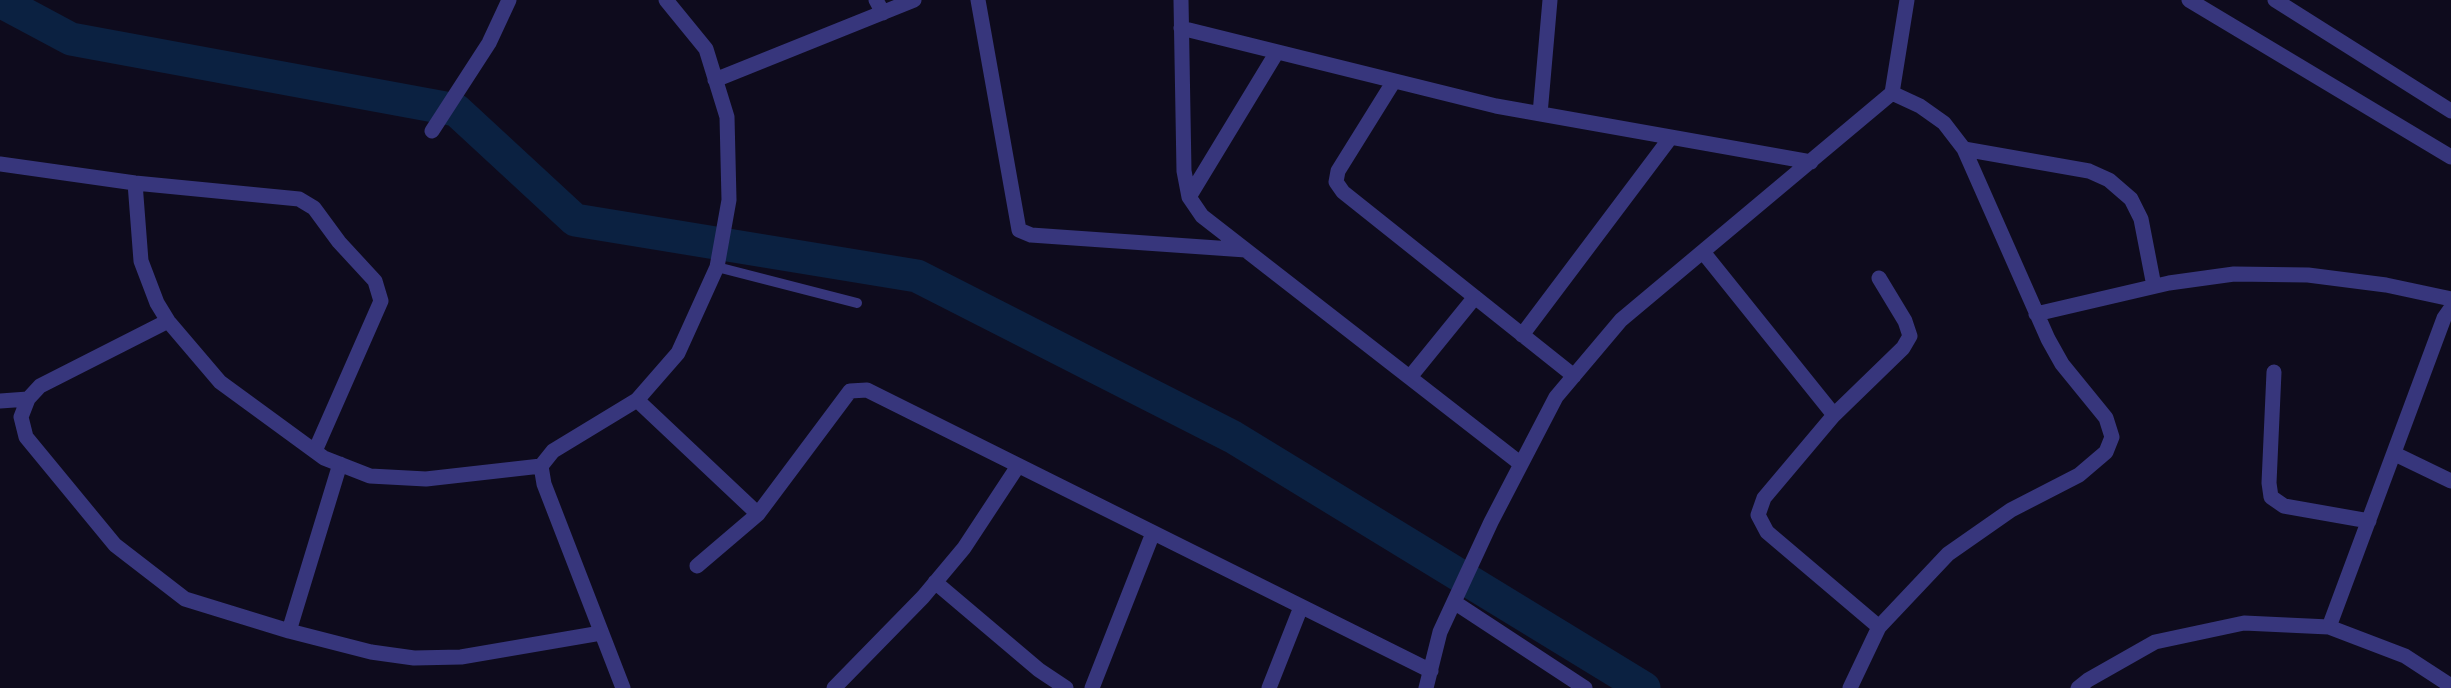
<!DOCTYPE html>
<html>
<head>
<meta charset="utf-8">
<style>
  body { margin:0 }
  canvas { display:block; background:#0e0b1d }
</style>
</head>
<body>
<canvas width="2451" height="688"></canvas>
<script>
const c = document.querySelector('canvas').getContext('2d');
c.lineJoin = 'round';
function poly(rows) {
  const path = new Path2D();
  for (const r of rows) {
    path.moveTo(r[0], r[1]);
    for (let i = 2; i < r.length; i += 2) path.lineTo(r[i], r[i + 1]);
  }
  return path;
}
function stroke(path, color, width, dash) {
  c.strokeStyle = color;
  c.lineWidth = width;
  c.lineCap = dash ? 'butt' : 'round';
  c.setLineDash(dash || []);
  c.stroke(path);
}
stroke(poly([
  [0,1,71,39,456,110,575,220,917,276,1233,437,1644,688]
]), '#0b2141', 33);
stroke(poly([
  [717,267,857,303]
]), '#37367c', 10);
stroke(poly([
  [876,0,883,13],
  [978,0,1019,230,1031,235,1246,250],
  [1181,0,1184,171,1189,197,1202,216,1521,464],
  [2189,0,2451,157],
  [2275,0,2451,111],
  [1181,28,1496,106,1811,162],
  [715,80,914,0],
  [1394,81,1338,171,1336,182,1343,192,1574,376],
  [1540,114,1550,0],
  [432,131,489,43,509,0],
  [1964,149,2089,171,2109,180,2131,199,2141,219,2154,286],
  [0,164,135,183,299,199,314,208,339,242,375,281,381,301,315,451],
  [135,183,141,261,157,303,168,321,220,382,324,458,370,476,426,479,541,466],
  [1189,197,1277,52],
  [1703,252,1834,415],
  [1879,278,1905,321,1910,336,1903,348,1834,415,1764,498,1758,515,1767,532,1879,627],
  [2036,314,2169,283,2234,274,2308,275,2386,285,2451,299],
  [168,321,40,386,28,399,21,417,26,437,115,545,185,599,289,631,371,652,414,658,461,657,601,633],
  [1522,335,1671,137],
  [2274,372,2269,483,2271,497,2284,506,2369,521],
  [1410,377,1475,297],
  [637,400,758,514],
  [0,401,28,399],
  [2395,454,2451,481],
  [697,566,758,514,850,391,867,390,1431,671],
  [935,582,1039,670,1066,688],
  [1454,602,1585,688],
  [2329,627,2444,318,2451,308],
  [289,631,340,464],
  [623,688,544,484,541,466,553,451,637,400,678,353,717,267,729,200,727,117,706,49,666,0],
  [834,688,923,597,964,548,1018,466],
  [1092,688,1153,533],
  [1269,688,1301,607],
  [1426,688,1440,632,1491,522,1556,397,1621,320,1892,93,1907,0],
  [1850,688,1879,627,1948,554,2011,510,2079,475,2106,452,2112,437,2106,418,2062,364,2048,339,1964,149,1944,123,1920,106,1892,93],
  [2078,688,2088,680,2155,642,2244,623,2329,627,2405,656,2451,686]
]), '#37367c', 15);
</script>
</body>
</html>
